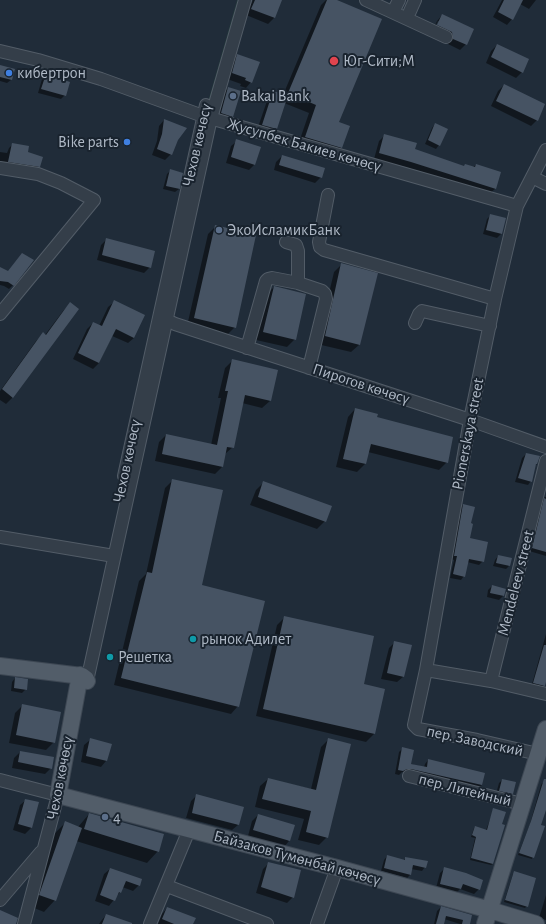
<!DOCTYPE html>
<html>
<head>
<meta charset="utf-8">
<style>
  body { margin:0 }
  canvas { display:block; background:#202c39 }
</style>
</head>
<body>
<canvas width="546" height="924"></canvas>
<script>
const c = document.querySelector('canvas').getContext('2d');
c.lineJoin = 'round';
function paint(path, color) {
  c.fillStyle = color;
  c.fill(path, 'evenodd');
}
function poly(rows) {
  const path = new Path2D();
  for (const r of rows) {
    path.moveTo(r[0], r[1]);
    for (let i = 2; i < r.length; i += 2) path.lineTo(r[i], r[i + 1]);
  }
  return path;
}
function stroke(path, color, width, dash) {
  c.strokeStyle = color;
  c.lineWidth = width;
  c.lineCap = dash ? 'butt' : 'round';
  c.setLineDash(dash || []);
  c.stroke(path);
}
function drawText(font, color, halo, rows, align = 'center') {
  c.font = font + ' "Alegreya Sans",sans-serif';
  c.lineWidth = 4;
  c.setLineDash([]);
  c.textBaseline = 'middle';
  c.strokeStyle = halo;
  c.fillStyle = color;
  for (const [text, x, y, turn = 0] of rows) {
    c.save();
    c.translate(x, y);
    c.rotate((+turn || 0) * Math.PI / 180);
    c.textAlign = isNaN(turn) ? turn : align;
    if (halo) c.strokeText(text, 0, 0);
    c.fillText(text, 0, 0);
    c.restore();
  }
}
paint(poly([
  [237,0,242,0,212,103,207,105]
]), '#22383a');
paint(poly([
  [253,0,279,0,281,1,274,18,268,24,246,15],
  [326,0,334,0,338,122,341,148,333,155,298,145,309,113,284,103,276,129,270,135,257,130,268,98,274,92,283,95,321,5],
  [502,0,536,0,529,9,520,4,512,19,507,25,493,17],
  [442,15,466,44,460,50,448,44,446,38,432,31,437,21],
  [438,21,440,21,436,30,434,29],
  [497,45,522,72,516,78,486,63,491,51],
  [237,55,251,82,246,88,240,86,241,84,227,79,232,61],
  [0,66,11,80,7,83,0,81],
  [46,75,65,95,61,99,38,93,42,79],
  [504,85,537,120,531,126,491,106,498,91],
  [228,88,232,116,229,120,219,117,225,91],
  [164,120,177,139,171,154,165,160,152,155,157,141,159,126],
  [435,124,439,145,436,149,425,144,432,128],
  [385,135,414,150,463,167,473,167,476,165,500,173,495,189,489,194,405,167,374,159,379,141],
  [237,141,255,164,249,170,226,163,231,146],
  [12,145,27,153,39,166,35,170,0,165,0,152,7,153,9,148],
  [282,156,321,177,315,183,274,170,276,162],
  [170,171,179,189,175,192,163,189,167,174],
  [491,215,505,219,501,234,497,238,483,234,487,219],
  [215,227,235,327,227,335,187,326,208,234],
  [107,239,150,267,144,273,97,260,101,245],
  [342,264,359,345,351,352,317,344,334,272],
  [0,268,13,285,9,289,4,286,0,285],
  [274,287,295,339,287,347,256,340,266,295],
  [114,302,134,338,128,343,112,336,99,363,93,369,73,359,87,329,93,323,99,326,108,307],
  [70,304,13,397,6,404,0,400,0,391,36,341,43,334,45,335,63,311],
  [232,361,270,401,262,408,242,403,233,447,225,454,222,467,215,474,155,461,159,442,166,435,211,445,221,398,218,398,225,368],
  [355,409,376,418,447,462,439,470,368,452,365,464,357,472,336,467,348,417],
  [526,454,537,464,535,465,531,481,528,485,515,482,522,458],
  [173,480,201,586,238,706,231,714,114,685,139,581,146,574,165,488],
  [264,482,325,521,317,529,250,505,256,490],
  [545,497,546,497,546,556,529,551,542,500],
  [463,505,470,524,469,539,483,561,479,565,467,562,464,576,461,580,450,578,454,560,451,559,459,509],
  [498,556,509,566,506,569,493,566,495,560],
  [492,586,504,589,503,596,499,600,487,597,488,590],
  [284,618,363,685,384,690,374,734,366,742,256,716,277,625],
  [546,634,546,679,542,687,532,684],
  [395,642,403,677,397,682,381,679,389,648],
  [15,678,26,689,22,693,11,691,12,682],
  [23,705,54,742,46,750,9,743,15,713],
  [329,739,327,837,319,845,298,840,304,819,255,807,260,786,268,779,311,789,321,747],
  [90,740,110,744,106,761,101,767,81,762,84,745],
  [403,748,410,764,424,767,425,764,428,760,482,785,478,788,407,772,402,772,399,775,395,774,399,752],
  [20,752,51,768,45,774,12,768,14,758],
  [502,780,512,793,508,797,496,794,499,783],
  [542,783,546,784,546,807,540,826,543,827,532,859,518,855,530,824,541,785],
  [197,795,238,825,232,830,186,818,191,801],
  [26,800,38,803,31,828,25,834,13,830,20,805],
  [494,809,493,864,491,865,470,860,475,838,471,837,474,828,475,827,486,830],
  [89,814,158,851,147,863,76,841,55,900,44,912,29,906,54,834,65,823,78,827],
  [258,815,289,841,284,847,248,836,252,821],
  [387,856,403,861,406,858,425,867,422,871,411,869,410,875,407,878,381,871,384,860],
  [269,863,293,897,287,903,256,893,263,869],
  [445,868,479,889,474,894,460,889,455,894,436,888,440,873],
  [110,869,139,885,133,891,122,887,120,892,109,906,95,901,104,874],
  [513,874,527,906,525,908,504,902],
  [546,895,546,920,539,918],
  [441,907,471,916,469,924,460,924,444,919,442,924,434,924,437,911],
  [167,908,192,924,158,924,162,914],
  [106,915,130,924,99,924,101,921]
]), '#0007');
paint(poly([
  [255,0,282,0,275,18,251,9],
  [327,0,337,0,382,19,339,122,350,126,342,148,305,137,316,105,288,93],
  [504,0,523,0,513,20,498,12],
  [442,14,474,29,467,45,453,39,452,32,437,25],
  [497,44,529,59,523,73,491,57],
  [237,54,260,62,252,83,245,80,246,78,232,73],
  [0,65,15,69,12,80,0,77],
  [46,74,70,82,66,96,41,89],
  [504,84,545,104,538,121,496,101],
  [228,87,241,91,233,117,221,113],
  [273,91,288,95,277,129,262,125],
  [164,119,187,128,178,140,172,155,157,149,162,134],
  [435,123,448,129,440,146,428,140],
  [384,134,417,143,415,149,464,166,465,164,475,167,476,164,501,172,496,189,411,162,379,153],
  [236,139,261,147,255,165,231,157],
  [12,143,29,146,28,152,43,157,40,167,8,162],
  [282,155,325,168,322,178,279,165],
  [170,169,183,173,180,189,166,186],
  [490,214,506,218,502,234,486,230],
  [215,225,256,235,236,328,194,318],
  [106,238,155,251,151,268,102,255],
  [22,253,34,260,14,286,8,282,0,281,0,267,8,271],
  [341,263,378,273,360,345,325,336],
  [274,286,306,294,296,340,263,332],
  [114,300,145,315,134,338,116,329,99,363,78,353,93,322,102,326],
  [70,302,79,309,13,398,2,389,43,332,46,335],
  [232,359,278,370,271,401,245,395,234,448,227,447,223,467,162,454,166,434,217,445,228,391,225,391],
  [355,408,378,414,377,417,453,437,448,463,371,444,366,464,343,459],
  [526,453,540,456,537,464,536,464,532,482,518,478],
  [172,479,223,490,202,585,265,601,239,707,121,678,147,572,152,573],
  [263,481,332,506,326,522,258,497],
  [544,498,546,499,546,552,532,548],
  [463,504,475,507,471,523,473,524,470,538,488,542,484,562,469,559,465,577,453,574,457,556,454,556],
  [498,555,512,558,510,566,496,563],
  [492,585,506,589,504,596,490,593],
  [284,616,374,636,364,684,385,689,375,734,263,709],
  [394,641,412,645,404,677,387,673],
  [544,645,546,645,546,682,545,686,533,683],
  [15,677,28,679,27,690,14,688],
  [22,704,61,712,55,743,16,735],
  [90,738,112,744,107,761,86,756],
  [328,738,351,744,328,838,306,832,311,811,262,799,268,778,316,790],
  [402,747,414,750,411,764,427,767,428,759,485,773,482,785,411,769,407,769,403,771,398,770],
  [20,751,54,757,52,769,18,762],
  [502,779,516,782,513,794,499,791],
  [544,779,546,779,546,810,541,825,545,826,534,858,519,853,531,821],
  [196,794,244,807,239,825,192,813],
  [25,799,39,802,32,828,18,824],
  [493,808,506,812,502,824,505,825,493,864,471,858,476,837,472,835,475,826,487,830],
  [89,813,164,834,159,852,84,829],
  [258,814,295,825,290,841,253,830],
  [65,821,82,828,56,901,39,895],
  [387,855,405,860,405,857,428,861,426,868,413,865,411,875,384,868],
  [268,862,301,870,294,898,261,887],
  [444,867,466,873,483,880,480,890,463,884,461,889,440,884],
  [110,868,142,879,140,886,126,881,121,893,119,892,115,901,100,895],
  [514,871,536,878,528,907,505,900],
  [441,906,472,915,470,924,462,924,463,920,446,916,444,924,436,924],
  [167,907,196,918,193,924,174,924,162,919],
  [0,910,18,918,16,924,0,924],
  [106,914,132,923,132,924,102,924]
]), '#465363');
const minor = poly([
  [366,0,392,12,394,10,399,0],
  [392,12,446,37],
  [407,18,415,0],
  [0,51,38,60,101,79,203,116,517,206],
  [0,168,38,174,61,183,94,200,0,314],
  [532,177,546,184],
  [328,195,319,242,320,247,324,250,495,299],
  [286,242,296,245,298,251,298,283],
  [161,317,175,324,470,420,546,447],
  [415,323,419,314,422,311,490,326],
  [247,348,266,281,268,279,272,278,298,283,322,291,325,294,326,299,309,368],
  [124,476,206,105],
  [0,537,114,556],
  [426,670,491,681,546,694],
  [87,681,211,118,245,0],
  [491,681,546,461],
  [538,754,477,740,418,729,414,725,426,670,470,420,495,299,517,206,546,150],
  [409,776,522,804],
  [0,780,58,795,24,924],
  [167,886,267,924],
  [0,900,41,852],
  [150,924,189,830],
  [317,924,337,868]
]);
const major = poly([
  [0,666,82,676,86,679,87,681],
  [80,675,58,795,337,868,490,910,536,924],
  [485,924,546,729]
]);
stroke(minor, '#525c67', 14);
stroke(major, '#3d4753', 18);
stroke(minor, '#343e49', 12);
stroke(major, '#525d69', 16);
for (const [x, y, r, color] of [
  [334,61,5,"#e0444e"],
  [9,73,4,"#3f7fe0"],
  [233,96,4,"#5c6f8a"],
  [127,142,4,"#3f7fe0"],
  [219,230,4,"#5c6f8a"],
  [193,639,4,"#0f9aa8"],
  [110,657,4,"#0f9aa8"],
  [105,817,4,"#5c6f8a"]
]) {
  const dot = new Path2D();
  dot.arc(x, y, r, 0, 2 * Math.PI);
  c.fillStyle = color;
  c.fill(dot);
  stroke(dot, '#19232e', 1.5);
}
drawText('16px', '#afb9c6', '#19232e', [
  ["Юг-Сити;M",343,61],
  ["кибертрон",17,73],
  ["Bakai Bank",241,96],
  ["Bike parts",119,142,"right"],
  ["ЭкоИсламикБанк",227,230],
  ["рынок Адилет",201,639],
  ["Решетка",118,657],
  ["4",113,817]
], 'left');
drawText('16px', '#afb9c6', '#19232e', [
  ["Чехов көчөсү",197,145,-77],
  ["Жусупбек Бакиев көчөсү",304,145,16],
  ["Пирогов көчөсү",361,384,18],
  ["Pionerskaya street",468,434,-79],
  ["Чехов көчөсү",127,461,-78],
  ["Mendeleev street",516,583,-76],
  ["пер. Заводский",475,741,12],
  ["Чехов көчөсү",60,778,-79],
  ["пер. Литейный",465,790,14],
  ["Байзаков Түмөнбай көчөсү",297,858,15]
]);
</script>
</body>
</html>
